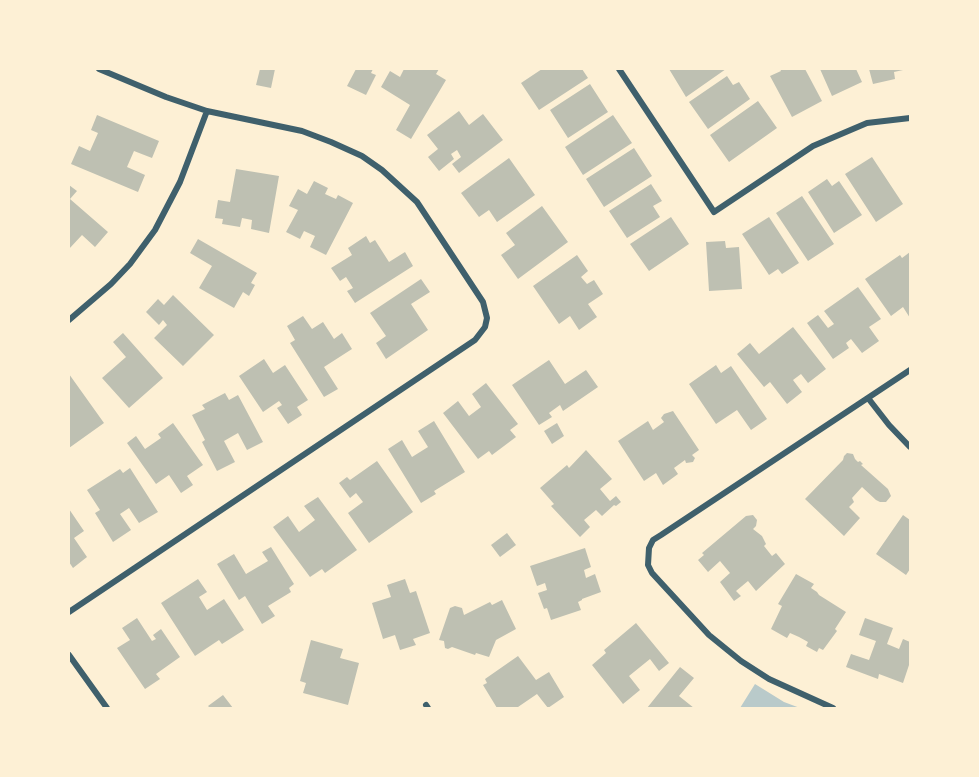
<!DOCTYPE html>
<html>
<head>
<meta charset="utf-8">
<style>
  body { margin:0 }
  #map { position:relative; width:979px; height:777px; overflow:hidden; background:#fdf0d5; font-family:"Titillium Web",sans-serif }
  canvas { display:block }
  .frame { position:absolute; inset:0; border:70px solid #fdf0d5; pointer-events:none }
</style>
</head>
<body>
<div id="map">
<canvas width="979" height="777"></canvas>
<div class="frame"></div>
</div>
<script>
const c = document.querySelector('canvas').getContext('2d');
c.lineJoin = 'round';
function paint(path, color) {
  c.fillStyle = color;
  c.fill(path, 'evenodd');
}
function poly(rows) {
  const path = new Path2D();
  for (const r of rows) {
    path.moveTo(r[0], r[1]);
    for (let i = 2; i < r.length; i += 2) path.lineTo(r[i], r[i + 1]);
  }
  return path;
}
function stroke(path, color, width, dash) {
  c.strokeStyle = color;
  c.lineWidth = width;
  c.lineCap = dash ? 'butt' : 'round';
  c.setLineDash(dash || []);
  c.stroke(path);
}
paint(poly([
  [755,684,784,702,800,708,740,708]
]), '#b9caca');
paint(poly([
  [260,69,275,69,271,88,256,85],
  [356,69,373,69,371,73,376,75,366,95,347,86],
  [404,69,439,69,436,74,446,80,411,139,396,130,410,105,381,87,390,71,400,77],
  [542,69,582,69,588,78,539,110,521,83],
  [669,69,726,69,686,97],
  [780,69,805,69,822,101,792,117,770,76,781,71],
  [820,69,856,69,862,82,832,96],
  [869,69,903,69,903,70,894,72,895,79,873,84],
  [727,76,733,85,739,82,750,99,708,129,689,102],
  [590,84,608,112,568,138,550,110],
  [758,101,777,128,729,162,710,135],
  [459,111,469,125,483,114,503,140,459,173,452,164,461,157,457,150,451,154,454,159,439,171,428,157,438,149,427,135],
  [97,115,159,141,152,158,134,151,127,167,145,175,138,192,71,164,79,146,90,151,98,133,91,130],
  [613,115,632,143,583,175,565,147],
  [634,148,652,176,604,207,586,179],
  [872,157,903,204,876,222,845,174],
  [509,158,535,195,497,222,489,210,479,217,461,193],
  [236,169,279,176,269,233,251,229,252,220,242,218,240,227,222,224,223,219,215,218,218,200,230,202],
  [827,179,832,186,839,181,862,215,834,233,808,192],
  [314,181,328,188,325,194,336,199,338,195,353,203,326,255,310,247,315,236,304,231,300,239,286,232,298,210,289,206,298,189,307,194],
  [651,184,662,201,653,206,660,217,627,238,609,211],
  [69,185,77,191,70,199,108,232,95,247,82,235,69,249],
  [802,196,834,244,808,261,776,213],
  [542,206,568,242,518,279,501,255,515,245,506,233],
  [671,217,689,244,649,271,630,244],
  [769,217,799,263,782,274,778,269,769,275,742,234],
  [366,236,370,243,375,240,389,262,405,252,413,266,355,303,347,291,353,288,346,277,340,281,331,268,352,255,348,248],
  [198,239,257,273,251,283,255,285,249,296,243,292,234,308,199,288,212,266,190,253],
  [725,241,726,248,739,247,742,289,709,291,706,242],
  [910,252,910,318,903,307,891,316,865,279,900,255,902,258],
  [577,255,588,271,581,277,587,284,594,280,603,294,588,304,597,317,579,330,570,316,559,324,533,286],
  [421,279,430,292,411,304,428,330,386,359,376,343,386,336,370,313],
  [858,287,881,319,869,327,879,341,862,353,851,339,846,343,849,348,833,359,807,323,818,315,828,328,834,324,824,311],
  [173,295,214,335,183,366,154,338,167,325,163,320,159,325,146,312,158,299,164,305],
  [303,316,312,329,323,322,334,339,342,333,352,349,324,367,338,389,324,397,290,343,295,340,287,326],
  [793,327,826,369,808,383,801,374,793,380,802,392,787,404,770,382,764,387,737,354,750,343,759,354],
  [123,333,163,378,129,408,102,378,126,357,113,342],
  [264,359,273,373,285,365,308,400,297,407,302,415,288,424,277,408,282,405,279,401,263,412,239,376],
  [549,360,565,384,586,370,598,387,563,411,560,405,549,413,552,417,539,425,512,385],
  [716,365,721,373,731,366,767,419,751,430,737,410,716,424,689,384],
  [69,374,104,423,69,448],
  [486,383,518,424,510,430,516,437,492,455,489,451,478,459,443,413,458,401,469,416,481,407,472,394],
  [225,393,229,400,238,395,263,442,247,450,238,433,224,441,235,462,217,471,202,442,205,440,192,415,205,409,202,405],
  [673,411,699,450,692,455,695,458,693,462,686,463,685,460,674,468,678,474,663,485,656,473,644,481,618,441,648,421,653,430,664,422,661,418,664,414],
  [434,421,465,472,434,491,436,494,421,503,388,449,402,440,412,457,428,447,418,431],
  [173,423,203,465,187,476,193,485,181,493,169,475,156,484,127,443,136,436,145,449,161,438,158,434],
  [557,423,564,436,552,444,544,431],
  [586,450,612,479,600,489,610,501,616,496,621,502,616,506,614,505,602,516,596,510,584,520,590,527,580,537,551,506,554,504,540,488,567,465,569,468],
  [847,453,853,454,855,459,858,462,860,461,863,464,861,465,888,489,891,496,886,502,880,502,876,500,862,487,852,498,854,502,849,507,860,518,844,536,805,499,843,460,844,456],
  [377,461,413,512,369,543,348,513,363,502,356,493,350,498,339,483,347,477,350,480],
  [130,468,158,512,139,523,129,508,120,514,131,530,113,542,95,513,100,510,87,490,120,469,123,473],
  [318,497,357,550,325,573,322,569,310,577,273,527,288,516,299,532,315,520,304,506],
  [69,509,84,531,74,538,87,557,73,568,69,562],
  [753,515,757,520,756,526,753,529,762,536,766,544,764,546,772,556,776,553,785,564,756,591,748,581,736,591,741,596,734,601,720,582,730,573,720,561,708,572,698,560,704,555,702,553,746,516],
  [903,515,910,520,910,569,906,575,876,554],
  [507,533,516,545,500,557,491,545],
  [271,547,294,584,289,588,291,592,268,606,275,616,262,624,245,596,239,600,217,564,234,554,246,574,268,561,262,552],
  [585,548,591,567,584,570,586,578,595,574,601,592,582,599,582,600,578,602,581,610,551,620,547,608,544,609,538,593,547,590,545,583,537,586,530,566],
  [796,574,814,584,811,588,817,592,819,595,846,612,835,629,837,631,823,650,819,648,817,652,806,646,808,642,799,637,790,633,787,638,771,629,782,606,778,604],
  [198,579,207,592,199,597,207,610,224,599,244,630,222,644,219,640,195,656,161,603],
  [405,579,410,593,416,591,430,633,413,639,416,645,400,650,395,635,383,639,372,603,391,597,387,585],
  [502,600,516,629,496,640,489,657,476,653,475,655,452,647,448,649,445,648,444,641,439,640,450,608,455,606,462,608,464,615,490,602,492,605],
  [137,618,152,641,156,639,153,635,161,629,180,657,156,674,160,679,145,689,117,648,130,640,122,628],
  [865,618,893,628,887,644,899,649,903,639,910,642,910,662,903,683,879,674,878,679,846,667,851,654,869,660,876,641,859,635],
  [636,623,669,663,659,671,650,659,629,676,640,690,623,704,592,665,606,653,604,650],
  [311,640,343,649,340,658,359,663,348,705,303,693,306,683,300,681],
  [518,656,536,680,549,672,564,697,548,708,537,694,518,707,519,708,497,708,483,685,487,683,485,679],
  [680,667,694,678,679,696,694,708,647,708],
  [223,695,233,708,210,708,208,706]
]), '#bec0b2');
stroke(poly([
  [619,69,714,212,813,146,867,123,910,118],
  [69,320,111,284,130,264,155,230,180,182,207,111],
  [868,398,889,425,910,447],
  [69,612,475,340,485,327,487,318,483,302,417,202,382,170,362,156,331,142,302,131,207,111,166,97,99,69],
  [69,655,107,708],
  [426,705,428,708],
  [833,708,769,679,741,661,709,635,652,573,648,565,649,548,653,540,661,535,910,370]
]), '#3f606c', 6);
</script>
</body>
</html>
